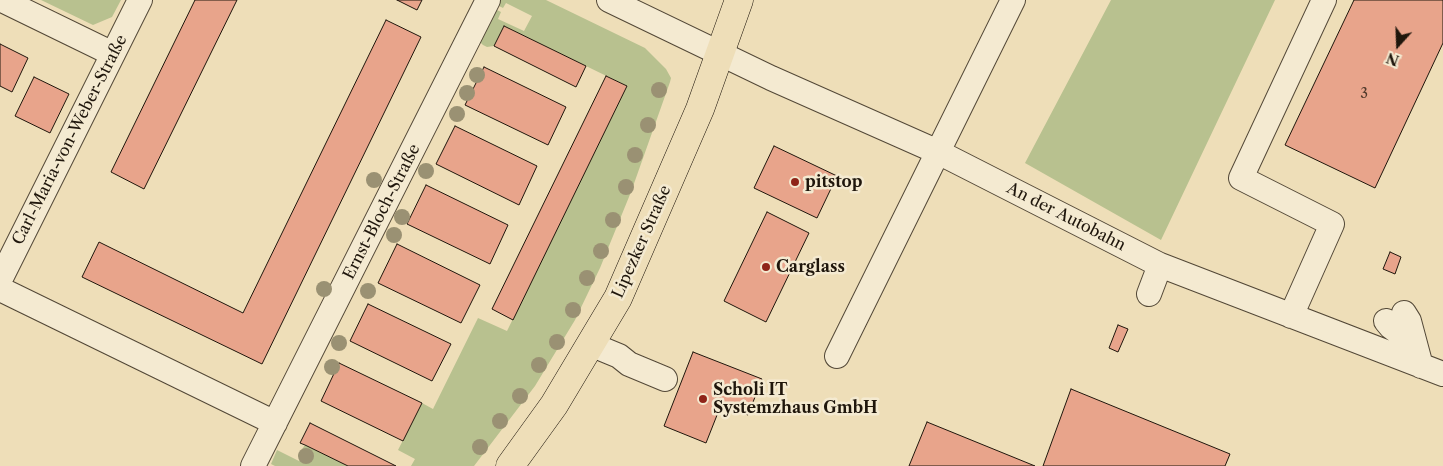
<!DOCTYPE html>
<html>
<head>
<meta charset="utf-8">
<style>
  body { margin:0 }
  #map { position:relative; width:1443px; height:466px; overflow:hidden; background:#eedeb8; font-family:"Libre Caslon Text",serif }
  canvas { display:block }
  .north { position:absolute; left:1373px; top:20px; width:50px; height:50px; -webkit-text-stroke:4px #f4ead1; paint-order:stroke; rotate:200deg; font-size:14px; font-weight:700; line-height:20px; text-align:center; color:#1f160c }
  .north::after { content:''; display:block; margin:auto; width:18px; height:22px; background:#1f160c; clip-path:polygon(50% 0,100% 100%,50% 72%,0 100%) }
</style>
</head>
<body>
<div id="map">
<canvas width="1443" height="466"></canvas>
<div class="north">N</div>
</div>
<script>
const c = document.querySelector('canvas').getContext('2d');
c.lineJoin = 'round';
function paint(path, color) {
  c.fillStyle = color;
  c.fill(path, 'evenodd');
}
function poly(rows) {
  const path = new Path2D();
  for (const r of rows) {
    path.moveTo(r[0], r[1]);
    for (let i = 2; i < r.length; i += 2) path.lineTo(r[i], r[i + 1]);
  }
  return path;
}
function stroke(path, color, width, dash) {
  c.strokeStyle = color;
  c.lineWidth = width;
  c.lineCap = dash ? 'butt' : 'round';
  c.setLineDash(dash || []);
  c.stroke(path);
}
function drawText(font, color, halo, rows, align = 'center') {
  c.font = font + ' "Libre Caslon Text",serif';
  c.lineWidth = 5;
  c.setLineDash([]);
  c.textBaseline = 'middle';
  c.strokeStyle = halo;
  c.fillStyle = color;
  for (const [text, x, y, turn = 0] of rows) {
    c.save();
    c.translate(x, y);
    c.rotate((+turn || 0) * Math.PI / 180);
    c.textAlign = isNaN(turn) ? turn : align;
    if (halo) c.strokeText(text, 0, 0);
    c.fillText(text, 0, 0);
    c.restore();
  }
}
paint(poly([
  [41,0,121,0,112,17,93,25],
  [499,0,546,0,645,48,666,69,671,78,670,82,631,192,600,268,575,320,535,386,474,466,411,466,415,459,398,450,422,403,433,409,478,318,507,331,627,86,504,26,494,46,487,47,483,45,480,42,495,9,501,12,498,19,524,31,532,16,506,3,503,8,497,5],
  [1111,0,1275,0,1161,240,1025,163],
  [305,445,348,466,275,466,271,464,277,450,299,461,300,459,298,455]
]), '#b8c18f');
const building = poly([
  [195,0,237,0,144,189,111,172,195,0],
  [397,0,422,0,417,10,397,0],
  [1354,0,1443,0,1443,43,1375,188,1285,145,1354,0],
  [386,20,421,37,262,364,82,277,99,242,243,313,386,20],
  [504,26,586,66,576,87,494,46,504,26],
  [0,44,28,58,12,92,0,86,0,44],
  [484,67,566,107,548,145,465,105,484,67],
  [606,76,627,86,513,320,492,309,606,76],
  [34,77,69,94,50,133,15,116,34,77],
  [455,126,537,166,519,205,436,164,455,126],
  [774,146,837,176,817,218,754,188,774,146],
  [426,185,508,225,490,264,407,224,426,185],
  [767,212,809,233,766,322,724,301,767,212],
  [397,244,480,285,461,323,378,283,397,244],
  [1390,252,1401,257,1395,274,1383,269,1390,252],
  [368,304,451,344,432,381,350,341,368,304],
  [1118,325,1128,329,1118,352,1109,348,1118,325],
  [693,352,762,379,748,415,721,405,706,443,664,426,693,352],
  [339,363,422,403,403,441,321,401,339,363],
  [1071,389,1230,454,1225,466,1043,466,1071,389],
  [927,422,1035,466,909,466,927,422],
  [310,423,396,466,348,466,305,445,300,443,310,423]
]);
paint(building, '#e8a48b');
stroke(building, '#1f160c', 1);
const minor = poly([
  [2,0,113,54],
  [609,0,771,78,938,152,1160,265,1443,374],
  [0,280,140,0],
  [0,289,275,423],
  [1149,294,1160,265],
  [1404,313,1409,321,1421,366],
  [1291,316,1332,224,1241,178,1324,0],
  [1386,321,1391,327,1415,345],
  [590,344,619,356,629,364,665,379],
  [837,356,1013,0],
  [253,466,488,0]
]);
const major = poly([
  [510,466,554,405,618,298,700,109,739,0]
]);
stroke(minor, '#534837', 26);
stroke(major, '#1f160c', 29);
stroke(minor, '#f4ead1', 24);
stroke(major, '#eedeb8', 28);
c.fillStyle = '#9a9173';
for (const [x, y] of [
  [477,75],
  [659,90],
  [467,93],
  [457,114],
  [648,125],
  [635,155],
  [426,171],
  [374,180],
  [626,187],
  [402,217],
  [613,220],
  [394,235],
  [601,251],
  [587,278],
  [324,289],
  [368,291],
  [573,310],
  [557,342],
  [339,343],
  [539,365],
  [332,367],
  [520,396],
  [500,421],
  [480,447],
  [306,456]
]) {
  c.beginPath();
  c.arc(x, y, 8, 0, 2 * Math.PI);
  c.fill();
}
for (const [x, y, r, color] of [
  [795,182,5,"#8f2418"],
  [766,267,5,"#8f2418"],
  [703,399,5,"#8f2418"]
]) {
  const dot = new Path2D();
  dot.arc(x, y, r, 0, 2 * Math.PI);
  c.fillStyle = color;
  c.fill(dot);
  stroke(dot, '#f4ead1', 2);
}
drawText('14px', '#513a2c', null, [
  ["3",1364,94]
]);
drawText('16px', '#1f160c', '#f4ead1', [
  ["Carl-Maria-von-Weber-Straße",70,140,-63],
  ["Ernst-Bloch-Straße",382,212,-63],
  ["An der Autobahn",1066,217,27],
  ["Lipezker Straße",642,242,-66]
]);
drawText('bold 16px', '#1f160c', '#f4ead1', [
  ["pitstop",805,182],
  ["Carglass",776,267],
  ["Scholi IT",713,390],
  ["Systemzhaus GmbH",713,408]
], 'left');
</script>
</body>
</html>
